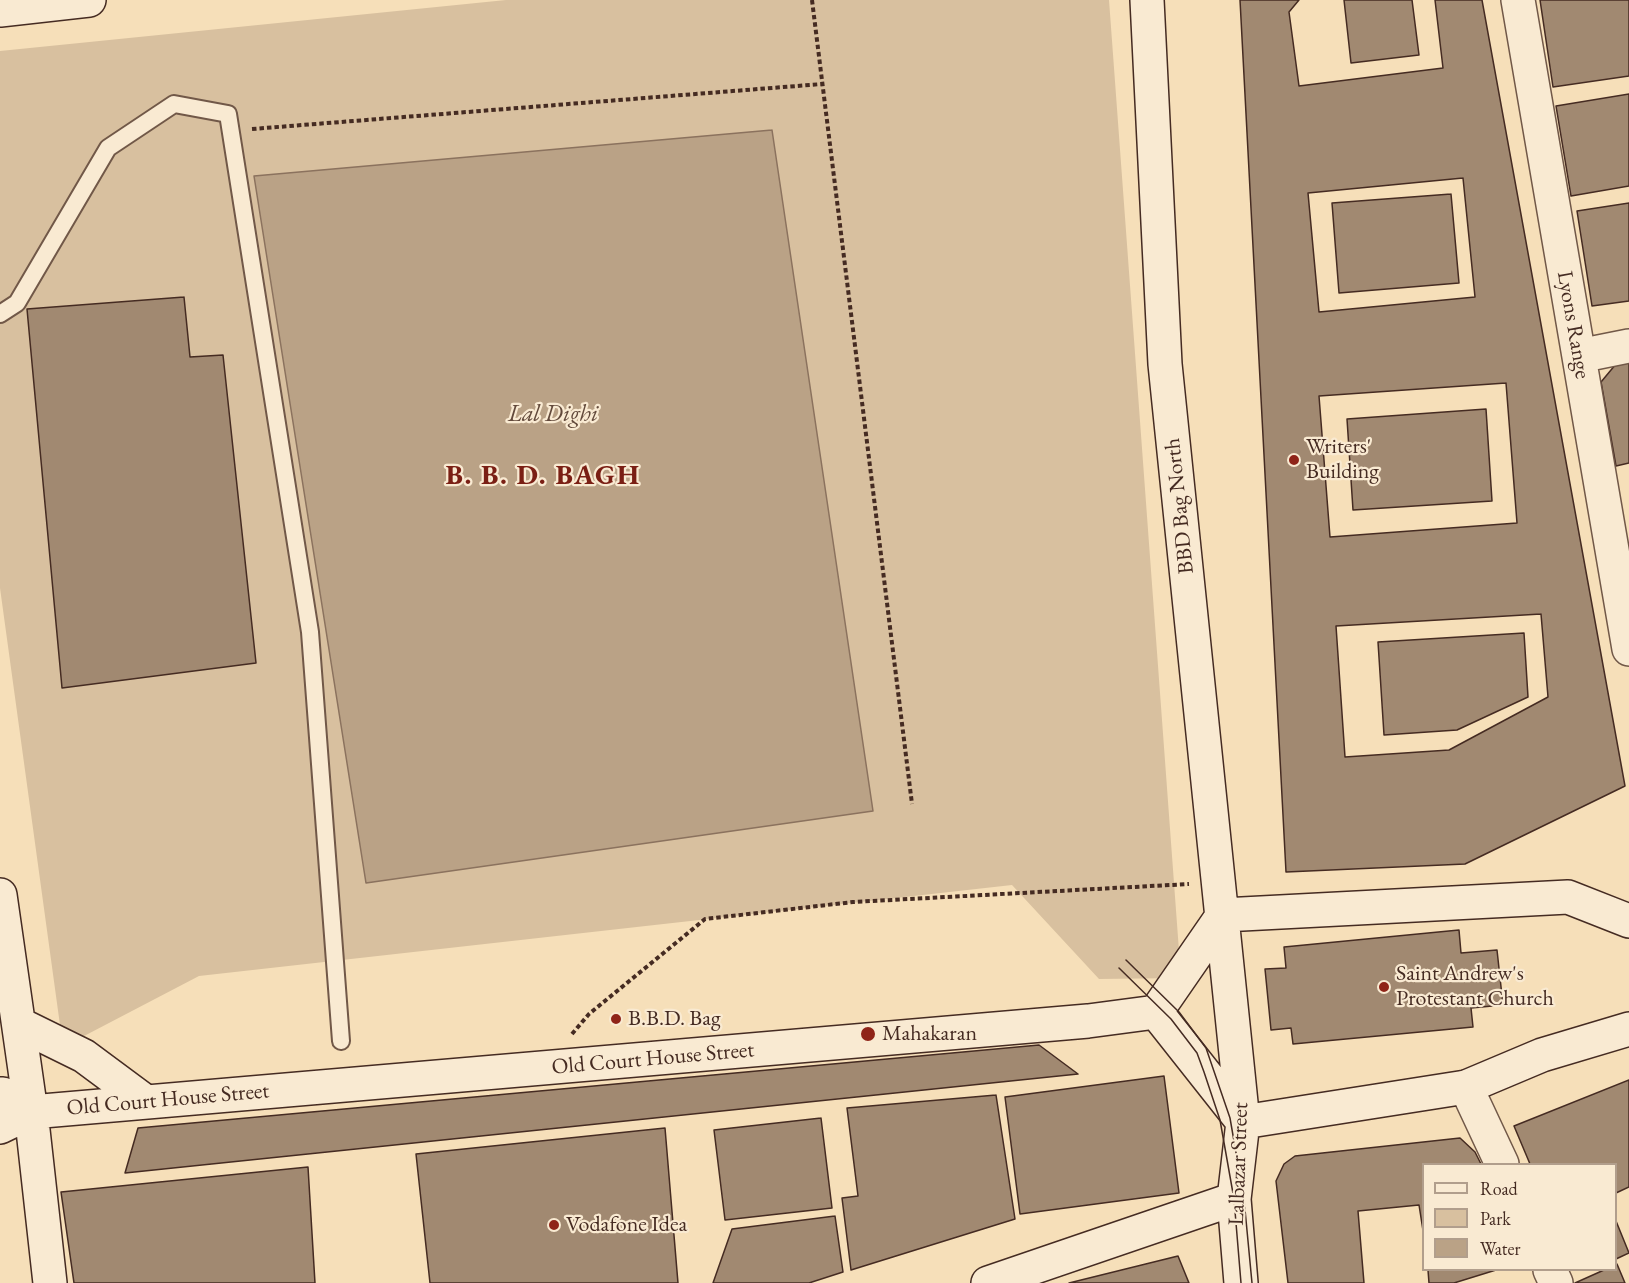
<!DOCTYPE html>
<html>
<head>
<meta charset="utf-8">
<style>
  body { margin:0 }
  #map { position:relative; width:1629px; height:1283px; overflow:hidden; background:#f6dfb9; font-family:"EB Garamond",serif }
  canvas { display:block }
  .legend { position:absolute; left:1422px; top:1163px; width:195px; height:108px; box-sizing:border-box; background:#f9ead2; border:2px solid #b19e8c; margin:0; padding:8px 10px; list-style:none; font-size:18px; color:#452b22 }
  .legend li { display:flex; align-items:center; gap:12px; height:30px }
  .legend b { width:30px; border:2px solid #b19e8c }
</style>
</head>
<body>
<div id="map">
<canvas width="1629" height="1283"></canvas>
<ul class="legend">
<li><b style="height:8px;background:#f9ead2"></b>Road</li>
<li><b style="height:16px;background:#d8c09f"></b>Park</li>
<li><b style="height:16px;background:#baa286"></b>Water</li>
</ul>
</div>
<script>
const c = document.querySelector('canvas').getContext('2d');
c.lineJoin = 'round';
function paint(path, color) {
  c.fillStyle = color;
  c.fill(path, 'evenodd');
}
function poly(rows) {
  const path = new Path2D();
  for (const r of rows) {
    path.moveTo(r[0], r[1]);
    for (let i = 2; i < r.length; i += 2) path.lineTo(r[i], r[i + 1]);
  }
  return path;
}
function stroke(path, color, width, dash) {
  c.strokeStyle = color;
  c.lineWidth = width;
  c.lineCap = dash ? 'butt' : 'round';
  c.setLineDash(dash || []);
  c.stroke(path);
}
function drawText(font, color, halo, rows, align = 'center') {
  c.font = font + ' "EB Garamond",serif';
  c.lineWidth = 4.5;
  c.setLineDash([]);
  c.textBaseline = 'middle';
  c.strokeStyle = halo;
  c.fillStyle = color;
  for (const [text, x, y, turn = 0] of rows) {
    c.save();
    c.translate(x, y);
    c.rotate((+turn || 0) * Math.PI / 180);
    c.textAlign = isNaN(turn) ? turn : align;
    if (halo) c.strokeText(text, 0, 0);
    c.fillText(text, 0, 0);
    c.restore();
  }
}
paint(poly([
  [506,0,1109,0,1181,978,1099,979,1012,885,199,976,63,1047,0,588,0,51]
]), '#d8c09f');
const water = poly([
  [772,130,873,811,366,883,254,176,772,130]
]);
paint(water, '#baa286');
stroke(water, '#8b725e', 1.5);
const building = poly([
  [1240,0,1299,0,1289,12,1299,86,1443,68,1435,0,1482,0,1625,786,1465,864,1286,872,1240,0],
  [1463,178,1475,297,1319,312,1308,193,1463,178],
  [1506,383,1517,523,1330,537,1319,396,1506,383],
  [1541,614,1548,697,1449,750,1345,757,1336,626,1541,614],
  [1344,0,1412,0,1419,55,1351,63,1344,0],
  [1540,0,1629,0,1629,76,1553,87,1540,0],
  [1629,94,1629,186,1571,196,1556,106,1629,94],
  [1451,194,1459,283,1339,293,1332,203,1451,194],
  [1629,203,1629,301,1592,306,1577,211,1629,203],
  [184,297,190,357,223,355,256,663,62,688,27,309,184,297],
  [1629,361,1629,463,1616,466,1601,382,1616,364,1629,361],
  [1486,409,1492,501,1353,510,1347,419,1486,409],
  [1524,633,1528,697,1457,730,1384,735,1378,642,1524,633],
  [1459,930,1461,953,1497,950,1503,1005,1471,1008,1473,1027,1293,1044,1291,1028,1271,1030,1265,969,1286,968,1284,947,1459,930],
  [1039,1045,1078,1074,125,1173,138,1128,1039,1045],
  [1164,1076,1179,1193,1020,1214,1005,1097,1164,1076],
  [1629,1080,1629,1187,1616,1193,1616,1164,1530,1164,1514,1126,1629,1080],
  [996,1095,1015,1219,851,1270,842,1198,858,1196,847,1108,996,1095],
  [821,1118,832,1208,725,1220,714,1130,821,1118],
  [665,1128,678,1283,430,1283,416,1154,665,1128],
  [1460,1138,1475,1152,1481,1164,1424,1164,1424,1237,1419,1205,1358,1211,1364,1283,1288,1283,1276,1181,1284,1164,1295,1156,1460,1138],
  [308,1167,315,1283,74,1283,61,1192,308,1167],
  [835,1216,843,1272,809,1283,713,1283,732,1229,835,1216],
  [1616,1221,1629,1253,1616,1259,1616,1221],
  [1178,1256,1189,1283,1069,1283,1178,1256],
  [1617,1264,1625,1283,1575,1283,1604,1270,1616,1270,1616,1265,1617,1264],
  [1428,1270,1496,1270,1454,1283,1429,1283,1428,1270]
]);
paint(building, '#a18971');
stroke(building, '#452b22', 1.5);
const lane = poly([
  [0,314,17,303,108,148,174,104,228,114,310,632,341,1041]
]);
const street = poly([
  [1518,0,1629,649],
  [1579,356,1629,346],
  [1466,1087,1502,1164],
  [1550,1270,1556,1283]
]);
const secondary = poly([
  [1147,0,1165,364,1243,1122,1234,1199,1241,1283],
  [0,10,89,0],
  [0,895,31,1112,50,1283],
  [1156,1012,1243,1122],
  [19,1024,84,1056,146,1102],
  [0,1094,3,1094,31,1112],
  [1243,1122,1466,1087,1542,1055,1629,1029],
  [0,1127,31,1112,1088,1021,1156,1012,1223,915,1568,897,1629,921],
  [988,1283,1234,1199]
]);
stroke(lane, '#715848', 20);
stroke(street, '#715848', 36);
stroke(secondary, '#452b22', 36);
stroke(poly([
  [812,0,912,804],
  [252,129,822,84],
  [572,1034,589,1014,705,919,853,902,1189,884]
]), '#452b22', 4, [4.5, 3]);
stroke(lane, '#f9ead2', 16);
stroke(street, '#f9ead2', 33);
stroke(secondary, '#f9ead2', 33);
stroke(poly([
  [1126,960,1179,1012,1206,1048,1230,1118,1244,1199,1252,1283],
  [1119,968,1171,1019,1197,1053,1204,1072,1220,1120,1234,1199,1241,1283]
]), '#452b22', 1.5);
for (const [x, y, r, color] of [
  [1294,460,6,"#8f2418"],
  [1384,987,6,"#8f2418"],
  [616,1019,6,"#8f2418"],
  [868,1034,8,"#8f2418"],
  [554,1225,6,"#8f2418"]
]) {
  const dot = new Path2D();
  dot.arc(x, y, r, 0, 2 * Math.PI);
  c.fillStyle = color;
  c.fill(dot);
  stroke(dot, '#f9ead2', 2);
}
drawText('22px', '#452b22', '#f9ead2', [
  ["Lyons Range",1573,325,80],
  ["BBD Bag North",1180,506,-96],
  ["Old Court House Street",653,1059,-5],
  ["Old Court House Street",168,1100,-5],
  ["Lalbazar Street",1239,1164,-88]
]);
drawText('22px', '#452b22', '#f9ead2', [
  ["Writers'",1306,447],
  ["Building",1306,472],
  ["Saint Andrew's",1396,974],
  ["Protestant Church",1396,999],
  ["B.B.D. Bag",628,1019],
  ["Mahakaran",882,1034],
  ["Vodafone Idea",566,1225]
], 'left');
drawText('italic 24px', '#62493b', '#f9ead2', [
  ["Lal Dighi",553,414]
]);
c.letterSpacing = '1.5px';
drawText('bold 28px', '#7a1f14', '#f9ead2', [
  ["B. B. D. BAGH",543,476]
]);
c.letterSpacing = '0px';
</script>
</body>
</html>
